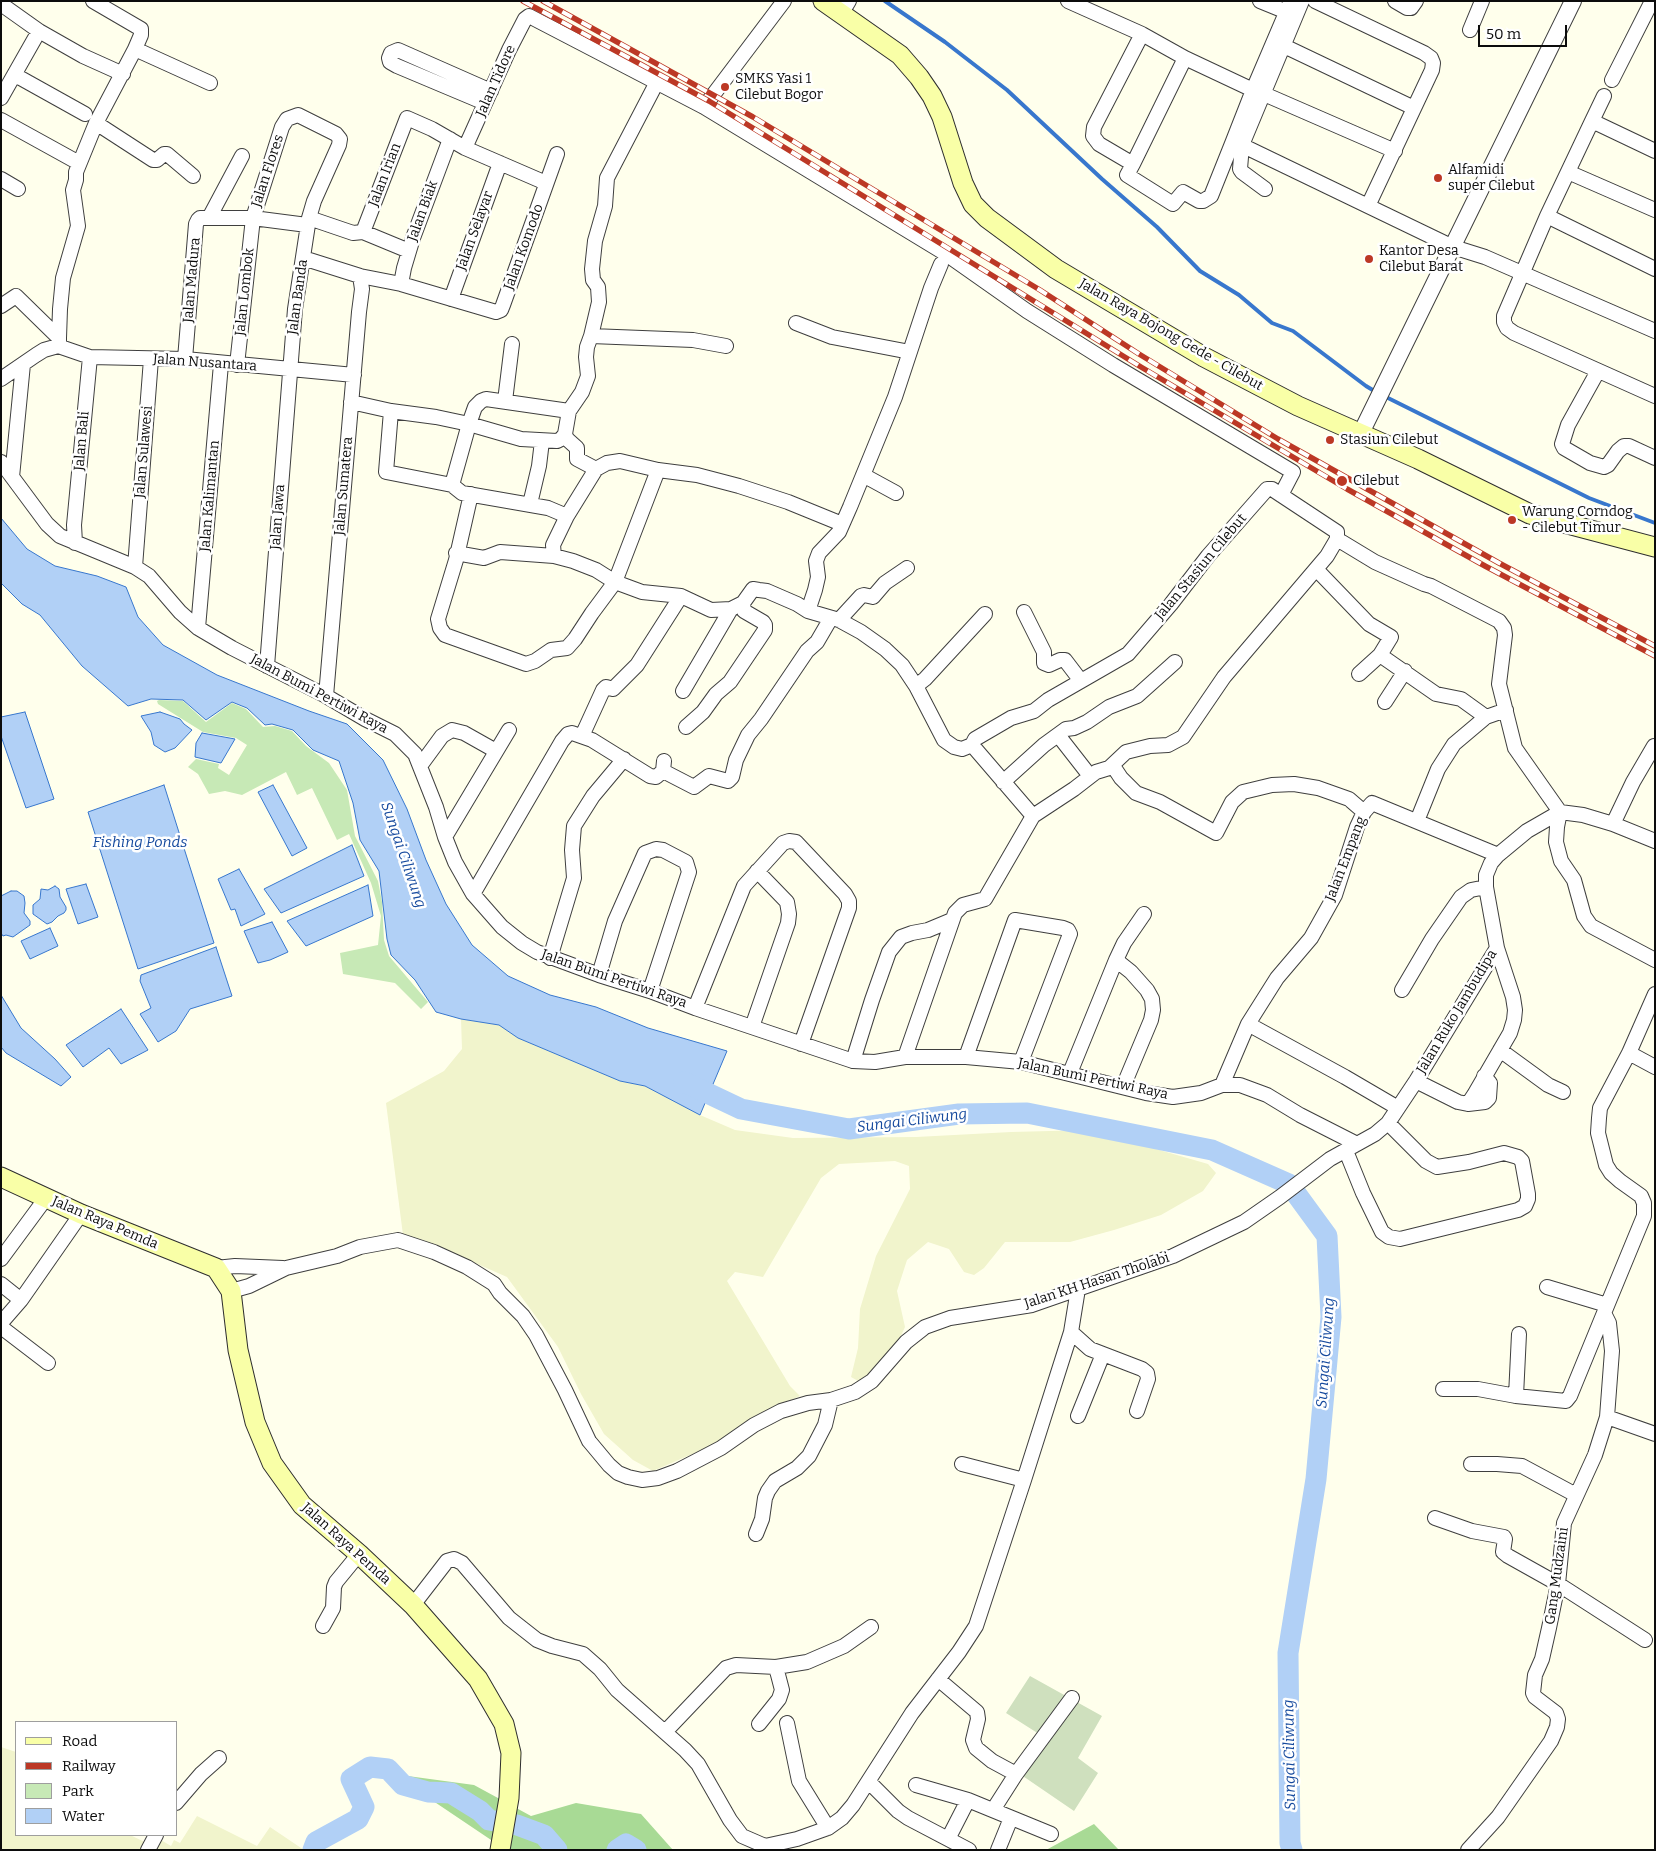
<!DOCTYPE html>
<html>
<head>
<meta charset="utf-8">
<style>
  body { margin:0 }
  #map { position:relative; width:1656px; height:1851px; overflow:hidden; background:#ffffec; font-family:Bitter,serif }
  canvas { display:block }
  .frame { position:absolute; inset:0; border:2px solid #0c0c0c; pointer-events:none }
  .legend { position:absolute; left:15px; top:1721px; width:162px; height:115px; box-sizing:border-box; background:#fff; border:1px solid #9e9e9e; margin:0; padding:6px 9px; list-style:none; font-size:15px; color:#0c0c0c }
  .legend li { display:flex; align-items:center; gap:10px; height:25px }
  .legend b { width:25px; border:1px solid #9e9e9e }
  .scale { position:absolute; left:1478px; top:25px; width:89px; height:22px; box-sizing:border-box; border:2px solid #0c0c0c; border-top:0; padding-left:6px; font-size:15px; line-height:18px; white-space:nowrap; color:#0c0c0c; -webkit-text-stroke:4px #fff; paint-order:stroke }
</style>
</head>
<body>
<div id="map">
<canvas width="1656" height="1851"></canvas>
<div class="frame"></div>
<ul class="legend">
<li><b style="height:6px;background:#f9ffa7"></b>Road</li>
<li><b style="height:6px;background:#bc3825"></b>Railway</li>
<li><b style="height:14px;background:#c7e9b6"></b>Park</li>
<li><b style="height:14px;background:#b1d0f6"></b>Water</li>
</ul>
<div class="scale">50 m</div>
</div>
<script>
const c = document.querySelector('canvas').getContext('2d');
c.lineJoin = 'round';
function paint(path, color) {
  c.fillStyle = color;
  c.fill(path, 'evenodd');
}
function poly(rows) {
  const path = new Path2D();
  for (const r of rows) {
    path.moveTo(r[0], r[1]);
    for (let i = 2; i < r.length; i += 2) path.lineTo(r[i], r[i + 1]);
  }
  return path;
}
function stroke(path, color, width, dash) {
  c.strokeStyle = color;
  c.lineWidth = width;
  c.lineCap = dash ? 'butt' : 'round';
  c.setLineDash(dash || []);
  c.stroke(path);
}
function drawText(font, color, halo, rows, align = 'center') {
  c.font = font + ' Bitter,serif';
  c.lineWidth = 5;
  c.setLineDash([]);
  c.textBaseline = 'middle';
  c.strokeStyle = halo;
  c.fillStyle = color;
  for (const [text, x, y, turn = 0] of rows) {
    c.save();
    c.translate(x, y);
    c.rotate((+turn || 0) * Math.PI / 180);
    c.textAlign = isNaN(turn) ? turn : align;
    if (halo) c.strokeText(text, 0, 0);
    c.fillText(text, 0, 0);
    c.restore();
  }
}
paint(poly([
  [461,1019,499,1025,518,1038,620,1081,645,1086,700,1115,735,1130,793,1138,916,1137,1011,1132,1090,1130,1208,1164,1216,1173,1203,1191,1161,1215,1114,1230,1070,1242,1005,1242,984,1268,974,1275,964,1272,949,1249,928,1242,907,1260,897,1291,905,1327,899,1340,868,1376,860,1382,851,1377,858,1348,860,1309,876,1256,910,1189,909,1166,895,1161,839,1164,821,1178,763,1277,735,1272,727,1281,790,1386,800,1396,769,1409,713,1445,653,1471,633,1460,604,1434,581,1394,558,1347,507,1277,423,1240,403,1235,386,1103,444,1071,462,1049],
  [1,1747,16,1752,16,1835,130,1835,151,1845,156,1837,171,1846,174,1840,180,1843,197,1816,257,1846,270,1827,304,1850,1,1850]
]), '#f1f4cc');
paint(poly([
  [159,700,183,701,206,722,232,703,246,709,263,727,275,726,292,731,306,746,329,763,347,790,355,836,378,881,382,902,384,940,389,956,428,1002,421,1009,395,983,343,974,340,953,378,945,381,916,371,883,349,834,337,840,312,788,297,795,286,772,242,795,225,791,209,794,198,774,188,767,196,759,219,764,218,768,229,775,247,745,236,738,203,732,158,704,157,701]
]), '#c7e9b6');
paint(poly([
  [393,1774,474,1785,531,1816,576,1803,641,1814,673,1850,506,1850],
  [1094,1824,1119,1850,1046,1850]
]), '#a8da95');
paint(poly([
  [1030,1676,1102,1716,1078,1758,1098,1773,1074,1811,1014,1770,1039,1734,1006,1713]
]), '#cfe0be');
const water = poly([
  [1,518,27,549,55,566,97,576,126,587,138,617,163,645,217,675,309,711,347,724,383,760,407,809,426,860,446,904,472,945,508,976,550,995,596,1007,648,1028,727,1051,700,1115,645,1086,620,1081,518,1038,499,1025,461,1019,436,1012,415,980,391,955,387,939,379,871,360,840,353,803,339,761,313,750,293,730,272,724,265,725,247,708,232,702,206,720,183,700,151,699,128,706,82,666,40,615,22,604,1,583,1,518],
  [25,712,54,799,26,808,1,736,1,717,25,712],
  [160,712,180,719,184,724,192,730,175,748,165,752,154,745,151,732,141,716,160,712],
  [202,733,235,739,221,763,195,757,196,743,202,733],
  [164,785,214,943,138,969,88,812,164,785],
  [273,785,307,848,292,856,258,792,273,785],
  [352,845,364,876,281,913,264,889,352,845],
  [239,869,265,914,241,926,235,909,231,910,218,879,239,869],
  [86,884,98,917,78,924,66,889,86,884],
  [368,885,373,916,306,946,287,921,368,885],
  [55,886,59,889,60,897,66,907,66,910,64,913,58,916,52,922,47,924,33,914,33,905,40,899,41,889,48,890,55,886],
  [11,891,17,891,24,896,25,903,24,913,30,921,30,925,13,937,6,935,3,936,1,933,1,896,11,891],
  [272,922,288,952,270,960,258,963,244,931,272,922],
  [50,928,58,946,30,959,21,941,50,928],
  [216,947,232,996,190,1009,176,1031,158,1042,140,1014,151,1008,140,981,141,975,216,947],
  [1,995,21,1028,55,1059,71,1077,61,1086,6,1053,1,1047,1,995],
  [121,1009,148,1050,121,1064,109,1048,83,1067,66,1045,121,1009]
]);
paint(water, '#b1d0f6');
stroke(water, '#3877cd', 1);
stroke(poly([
  [885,1,945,42,1007,90,1102,179,1157,227,1200,271,1239,295,1272,323,1293,331,1366,386,1376,392],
  [1384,396,1589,498,1655,523]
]), '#3877cd', 4);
stroke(poly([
  [684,1082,741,1109,849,1129,959,1114,1027,1113,1212,1150,1289,1184,1327,1236,1331,1317,1316,1479,1288,1653,1290,1843,1292,1850],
  [313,1850,316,1842,358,1819,364,1807,351,1779,370,1767,388,1769,403,1785,428,1792,451,1793,480,1811,489,1820,517,1825,544,1835,557,1850],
  [617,1850,626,1844,636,1850]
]), '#b1d0f6', 21);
const minor = poly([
  [93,1,141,29,141,35,135,49],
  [784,1,704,107,946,254,1027,311,1113,365,1293,472,1281,495,1272,489,1267,489,1208,556,1171,604,1128,654,1048,700,1034,711,1011,718,975,739,972,745,1033,816,985,899,963,905,955,913,905,1057],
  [1068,1,1142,34,1185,58,1253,90],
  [1260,1,1287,12],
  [1291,1,1253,90,1233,141,1453,247,1485,257,1655,331],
  [1315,1,1424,53,1431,58,1433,63,1432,70,1368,206],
  [1395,1,1407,8,1411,8,1416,1],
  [1,4,39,31,83,56,123,74],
  [837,11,843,11,849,1],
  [1470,30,1482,1],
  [1142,34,1094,127,1093,136,1099,144,1133,164,1127,175,1173,204,1183,192,1199,201,1203,201,1211,196,1233,141],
  [1284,46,1414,108],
  [15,75,85,114],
  [1612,80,1652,1],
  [657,82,607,178,605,206,595,241,592,269,593,280,598,287,599,302,591,336,693,340,726,346],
  [1264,94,1395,151],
  [1,98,39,31],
  [485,103,397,66,390,62,389,58,391,53,398,50,491,91],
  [1,120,79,163],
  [1592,121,1604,96],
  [96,123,153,160,157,160,164,154,167,154,193,176],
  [465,148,509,50,525,19,529,16,704,107],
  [1655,151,1592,121,1547,216,1504,316,1504,322,1507,328,1514,333,1655,396],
  [1133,164,1185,58],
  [1568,172,1655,210],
  [1,179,18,189],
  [1265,189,1242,172,1240,169,1242,145,1302,1],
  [1547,216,1655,269],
  [209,218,242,156],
  [309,218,353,233,363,232,409,251],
  [363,232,407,118,432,129,465,148,546,183],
  [303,258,360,276,401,284,496,312,501,310,503,305,557,154],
  [401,284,404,268,413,238,450,139],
  [451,299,500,163],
  [1,306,16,296,59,338,59,343],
  [796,323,832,337,910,352],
  [59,338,60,309,63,278,78,226,73,190,76,180,76,172,96,123,135,49,210,83],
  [58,346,90,357,185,359,354,375],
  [185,359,196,224,198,220,200,218,253,218,307,225],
  [237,365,253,218,282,127,287,119,298,115,336,134,340,139,339,145,314,201,309,218,295,309,267,666],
  [1598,371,1568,425,1562,444,1564,448,1590,463,1604,467,1608,465,1618,451,1624,446,1629,446,1655,458],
  [1,379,36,355,44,350,58,346],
  [505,401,512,344],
  [351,402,391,411,436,417,469,424,452,485,462,493,548,508,567,516,553,545,554,556,573,561,596,570,615,582,642,592,681,596,711,610,731,609,743,603,753,589,759,590,767,591,797,604,808,611,839,620,861,632,885,649,902,665,916,686,944,740,954,747,962,749,972,745],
  [391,411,386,472,452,485],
  [569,411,486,399,481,401,475,407,469,424,521,439,557,441,561,439,565,434,569,411,582,392,588,376,586,357,587,347,591,336],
  [565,434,567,439,577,448,577,459,596,469],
  [1,462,47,524,60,536,135,567,149,576,180,612,198,628,232,648,326,696,365,719,395,734,415,754,436,807,445,837,455,862,473,894,502,927,522,943,537,952,599,975,650,991,695,1008,853,1061,875,1062,905,1057,966,1057,1021,1062,1146,1093,1173,1097,1201,1093,1222,1085,1240,1085,1267,1095,1300,1115,1357,1144],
  [863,475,896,493],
  [12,477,23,364],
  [471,494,456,560,438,619,440,628,445,635,526,664,535,661,551,650,567,648,575,639,592,613,615,582,658,470],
  [530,504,539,466,542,441],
  [567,516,596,469,607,463,620,461,658,470,697,475,739,486,788,502,842,524],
  [1337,539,1375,562,1424,584,1431,586,1499,621,1504,628,1505,635,1499,684,1515,748,1560,812,1557,827,1556,842,1561,861,1574,880,1584,916,1591,926,1655,960],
  [75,543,74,525,90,357],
  [456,553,484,558,500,552,554,556],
  [135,567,151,359],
  [1316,569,1369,624,1391,637,1380,655,1359,674],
  [808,611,815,590,818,577,816,561,819,553,839,532,850,507,895,397,931,288,941,264],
  [1024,612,1044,652,1044,663,1049,665,1060,660,1065,660,1081,681],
  [839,620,861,596,864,595,873,597,885,583,907,568],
  [198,628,221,364],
  [1380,655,1436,694,1461,699,1486,717,1506,710],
  [916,686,925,679,985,614],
  [683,691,731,609],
  [326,696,359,312,362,289,360,276],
  [1385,702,1405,671],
  [686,727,703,712,716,694,730,682,765,630,765,625,763,622,744,611,743,603],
  [1058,735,1090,776],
  [582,736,603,690,606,687,613,689,637,665,681,596],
  [420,766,442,736,452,730,464,733,496,751],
  [1113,766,1121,778,1136,793,1160,802,1216,833,1232,802,1243,792,1272,785,1294,784,1318,788,1349,799,1364,812],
  [663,771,694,787,709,776,728,781,732,777,736,760,748,735,761,719,807,651,817,642,831,618],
  [1003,782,1044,745,1066,729,1074,728,1087,722,1109,707,1137,696,1175,662],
  [1033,816,1074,789,1096,772,1109,768,1126,752,1150,746,1168,745,1183,737,1224,677,1327,556,1337,539,1337,532,1281,495],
  [1417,821,1438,769,1454,744,1486,717],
  [1613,824,1633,782,1654,746],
  [445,837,509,730],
  [473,894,562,741,568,734,572,733,592,740,650,776,656,777,663,771,664,761],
  [550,958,574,878,572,850,574,826,593,796,624,759],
  [1116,960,1131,972,1147,990,1152,999,1153,1010,1151,1020,1123,1087],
  [599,975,615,921,645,853,656,849,663,850,686,862,689,872,650,991],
  [1402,990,1432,939,1461,897,1471,890,1486,887],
  [695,1008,744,886,783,843,789,841,796,842,845,894,849,901,849,908,801,1044],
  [1248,1024,1345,1077,1398,1108],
  [752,1027,788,923,789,914,787,902,757,871],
  [1500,1050,1548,1085,1563,1092],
  [1629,1053,1655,1067],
  [966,1057,1015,920,1063,928,1068,930,1070,934,1021,1062],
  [853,1061,872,1000,889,952,901,937,912,933,928,930,952,920],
  [1070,1073,1116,960,1124,943,1144,914],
  [1416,1081,1458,1102,1468,1104,1474,1095,1510,1033,1514,1020,1515,1010,1513,997,1497,948],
  [1222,1085,1248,1024,1277,978,1311,938,1335,895,1357,827,1364,812,1372,803,1498,855],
  [1468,1104,1485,1102,1489,1098,1490,1083,1484,1076],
  [1346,1151,1363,1193,1382,1232,1389,1237,1400,1239,1518,1210,1525,1206,1528,1199,1528,1194,1522,1161,1518,1157,1504,1153,1469,1162,1437,1167,1426,1161,1388,1123],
  [1,1259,46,1198],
  [216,1268,235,1266,283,1268],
  [1,1284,21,1300],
  [1547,1287,1607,1305],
  [231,1291,249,1286,286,1268,337,1256,360,1247,398,1240,434,1252,467,1267,494,1284,500,1293,523,1316,536,1335,565,1390,589,1441,609,1465,618,1473,628,1477,642,1480,658,1478,677,1471,721,1448,754,1425,781,1411,808,1403,831,1400,855,1392,872,1381,906,1342,925,1327,950,1318,1032,1305,1173,1256,1244,1222,1280,1197,1330,1159,1375,1134,1388,1123,1416,1081,1497,948,1486,887,1486,875,1491,863,1498,855,1527,831,1560,812,1583,815,1613,824,1655,841],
  [1,1323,21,1300,81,1214],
  [1,1327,48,1363],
  [1071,1332,1090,1349,1142,1369,1147,1373,1148,1379,1137,1411],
  [1443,1389,1478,1389,1516,1396,1566,1401,1570,1396,1604,1313],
  [1516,1396,1519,1334],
  [1078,1416,1103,1354],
  [1607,1417,1655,1434],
  [962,1464,1024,1480],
  [1471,1464,1497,1464,1522,1466,1576,1495],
  [1435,1518,1472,1531,1504,1537,1505,1539,1503,1552,1508,1556,1558,1584,1645,1640],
  [756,1534,762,1519,765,1498,768,1491,775,1481,797,1468,809,1456,825,1425,831,1400],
  [413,1605,447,1561,454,1559,462,1563,509,1618,537,1640,552,1646,583,1654,600,1669,617,1690,685,1750,698,1764,730,1820,742,1836,765,1846,797,1839,828,1828,842,1818,853,1805,912,1713,959,1652,976,1626,1024,1480,1071,1332,1078,1289],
  [323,1626,333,1608,334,1587,336,1582,359,1554],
  [938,1679,977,1712,978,1719,973,1740,976,1748,992,1761,1016,1774],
  [787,1723,799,1781,828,1828],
  [759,1724,779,1699,782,1690,776,1667],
  [665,1732,726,1668,736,1665,776,1667,807,1662,844,1646,871,1627],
  [869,1782,898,1811,908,1818,969,1850],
  [916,1785,968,1800,1051,1834],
  [176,1803,201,1774,219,1758],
  [993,1810,1016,1774,1072,1698],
  [948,1839,968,1800],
  [148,1850,156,1835],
  [998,1850,1011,1818],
  [1468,1850,1498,1817,1551,1741,1557,1727,1558,1719,1556,1713,1535,1697,1533,1693,1535,1675,1542,1659,1549,1628,1558,1584,1564,1523,1595,1455,1607,1417,1612,1351,1609,1323,1604,1313,1644,1216,1644,1203,1641,1196,1620,1181,1611,1173,1606,1165,1598,1133,1599,1118,1600,1108,1629,1053,1655,994]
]);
const tertiary = poly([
  [1361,433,1573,1]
]);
const secondary = poly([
  [823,1,900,55,919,77,932,96,942,117,963,183,973,204,987,218,1056,269,1204,357,1298,406,1418,459,1530,514,1655,547],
  [1,1177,81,1214,216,1268,231,1291,238,1350,255,1422,272,1463,302,1505,359,1554,413,1605,478,1679,504,1724,511,1753,509,1798,500,1850]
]);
stroke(minor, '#3f3f3f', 16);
stroke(tertiary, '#3f3f3f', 18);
stroke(secondary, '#2e2e2e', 21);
stroke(minor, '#fff', 14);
stroke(tertiary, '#fff', 16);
stroke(secondary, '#f9ffa7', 19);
const rail = poly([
  [523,1,709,101,1141,367,1347,489,1485,566,1655,656],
  [543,1,753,117,1040,290,1139,354,1278,439,1499,563,1655,646]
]);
stroke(rail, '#bc3825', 5.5);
stroke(rail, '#fff', 4, [11]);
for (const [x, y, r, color] of [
  [725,87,5,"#bc3825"],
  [1438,178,5,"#bc3825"],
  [1369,259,5,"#bc3825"],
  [1330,440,5,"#bc3825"],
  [1342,481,6,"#bc3825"],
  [1512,520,5,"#bc3825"]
]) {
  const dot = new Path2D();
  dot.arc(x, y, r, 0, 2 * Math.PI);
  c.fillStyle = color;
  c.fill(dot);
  stroke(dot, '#fff', 2);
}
drawText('14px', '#0c0c0c', '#fff', [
  ["SMKS Yasi 1",735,79],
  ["Cilebut Bogor",735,95],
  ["Alfamidi",1448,170],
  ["super Cilebut",1448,186],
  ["Kantor Desa",1379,251],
  ["Cilebut Barat",1379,267],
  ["Stasiun Cilebut",1340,440],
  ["Cilebut",1353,481],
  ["Warung Corndog",1522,512],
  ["- Cilebut Timur",1522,528]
], 'left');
drawText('14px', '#0c0c0c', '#fff', [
  ["Jalan Tidore",496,81,-66],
  ["Jalan Flores",268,171,-72],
  ["Jalan Irian",385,175,-69],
  ["Jalan Biak",423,211,-70],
  ["Jalan Selayar",475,231,-70],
  ["Jalan Komodo",524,247,-70],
  ["Jalan Madura",192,280,-85],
  ["Jalan Lombok",245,292,-84],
  ["Jalan Banda",298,297,-82],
  ["Jalan Raya Bojong Gede - Cilebut",1171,335,30],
  ["Jalan Nusantara",205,363,4],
  ["Jalan Bali",82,441,-85],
  ["Jalan Sulawesi",144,452,-85],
  ["Jalan Sumatera",344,486,-85],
  ["Jalan Kalimantan",210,496,-85],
  ["Jalan Jawa",278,517,-86],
  ["Jalan Stasiun Cilebut",1201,567,-50],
  ["Jalan Bumi Pertiwi Raya",319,694,28],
  ["Jalan Empang",1346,859,-69],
  ["Jalan Bumi Pertiwi Raya",614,979,19],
  ["Jalan Ruko Jambudipa",1457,1012,-59],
  ["Jalan Bumi Pertiwi Raya",1093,1079,12],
  ["Jalan Raya Pemda",105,1223,23],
  ["Jalan KH Hasan Tholabi",1097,1281,-18],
  ["Jalan Raya Pemda",346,1544,42],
  ["Gang Mudzaini",1557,1576,-82]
]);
drawText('italic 15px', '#164a9e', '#fff', [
  ["Fishing Ponds",140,843],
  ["Sungai Ciliwung",403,855,71],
  ["Sungai Ciliwung",912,1121,-7],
  ["Sungai Ciliwung",1326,1353,-86],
  ["Sungai Ciliwung",1290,1755,-91]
]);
</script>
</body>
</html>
